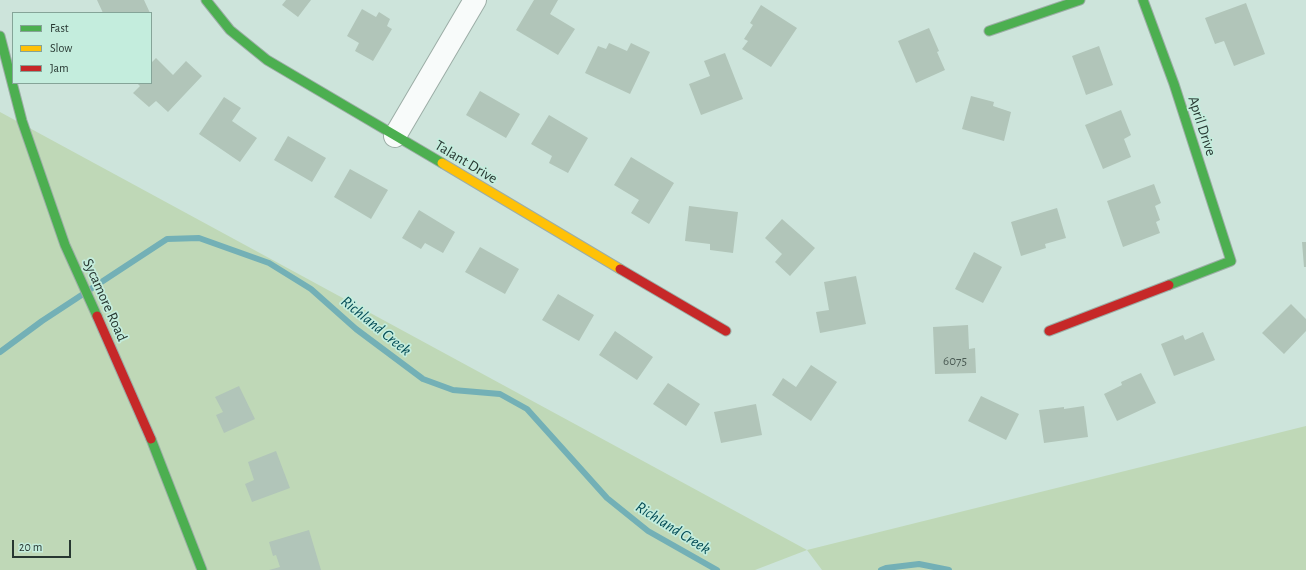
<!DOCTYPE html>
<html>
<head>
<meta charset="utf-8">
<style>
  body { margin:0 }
  #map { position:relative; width:1306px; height:570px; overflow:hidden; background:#cde4db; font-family:"Alegreya Sans",sans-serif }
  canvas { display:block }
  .legend { position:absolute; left:12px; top:12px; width:140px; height:72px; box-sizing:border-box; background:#c4eddd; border:1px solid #85a498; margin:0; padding:5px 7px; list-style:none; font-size:12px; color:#273731 }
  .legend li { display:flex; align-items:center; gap:8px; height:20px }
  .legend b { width:20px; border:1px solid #85a498 }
  .scale { position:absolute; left:12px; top:540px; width:59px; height:18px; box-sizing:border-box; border:2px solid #273731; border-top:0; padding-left:5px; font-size:12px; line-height:14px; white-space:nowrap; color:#273731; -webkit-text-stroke:3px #c4eddd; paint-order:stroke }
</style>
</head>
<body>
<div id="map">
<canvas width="1306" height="570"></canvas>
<ul class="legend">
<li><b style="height:5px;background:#4caf50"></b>Fast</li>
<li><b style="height:5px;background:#ffc107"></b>Slow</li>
<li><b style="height:5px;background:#c62828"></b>Jam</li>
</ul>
<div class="scale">20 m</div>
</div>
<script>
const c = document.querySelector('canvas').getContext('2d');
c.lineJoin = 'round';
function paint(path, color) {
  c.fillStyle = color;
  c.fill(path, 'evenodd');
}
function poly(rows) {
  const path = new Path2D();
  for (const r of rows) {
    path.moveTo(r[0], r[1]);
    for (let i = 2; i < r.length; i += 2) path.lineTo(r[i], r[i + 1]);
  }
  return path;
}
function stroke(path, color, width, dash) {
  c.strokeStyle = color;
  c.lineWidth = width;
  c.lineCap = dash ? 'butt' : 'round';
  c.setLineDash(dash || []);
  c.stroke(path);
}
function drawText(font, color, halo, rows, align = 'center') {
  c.font = font + ' "Alegreya Sans",sans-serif';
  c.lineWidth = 3.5;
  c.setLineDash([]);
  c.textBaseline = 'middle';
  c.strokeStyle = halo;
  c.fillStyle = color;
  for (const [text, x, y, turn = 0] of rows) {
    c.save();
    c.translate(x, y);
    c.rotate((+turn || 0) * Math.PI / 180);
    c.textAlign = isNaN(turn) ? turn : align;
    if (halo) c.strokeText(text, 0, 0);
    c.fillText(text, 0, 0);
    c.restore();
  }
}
paint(poly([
  [0,112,807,550,1306,426,1306,570,822,570,807,550,755,570,0,570]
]), '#bfd8b7');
stroke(poly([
  [0,352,42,321,167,239,199,238,269,263,311,289,356,329,423,379,453,390,500,394,527,409,607,498,648,531,717,570],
  [881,570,886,568,919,564,949,570]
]), '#73b0b6', 6);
paint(poly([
  [97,0,144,0,150,13,103,13],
  [286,0,311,0,298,17,282,5],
  [534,0,558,0,550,14,575,29,558,55,516,30],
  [1246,3,1265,54,1234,66,1224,41,1215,44,1205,18],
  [761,5,797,28,771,67,742,49,748,41,744,39,753,25,750,23],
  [362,9,376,17,379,12,390,19,387,26,392,29,373,61,355,51,359,43,347,36],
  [929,28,939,51,937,52,945,70,916,83,898,41],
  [609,43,627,51,631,43,650,52,630,94,585,73,598,46,606,49],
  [1099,46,1113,85,1086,95,1072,56],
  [725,53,743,99,701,115,689,84,710,76,704,61],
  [156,58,173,75,186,61,202,76,168,112,156,101,149,107,133,93,140,86,137,83,151,83,151,63],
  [480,91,520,114,506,138,466,115],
  [971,96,994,102,993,106,1011,112,1004,141,962,129],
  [224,97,241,108,232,121,257,138,240,162,199,134],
  [1121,110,1131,135,1124,139,1131,157,1103,169,1085,125],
  [549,115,588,138,568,173,549,163,552,156,531,144],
  [288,136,326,158,312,182,274,160],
  [631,157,674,183,649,224,631,213,639,200,614,185],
  [350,169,388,190,371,219,334,197],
  [1154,184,1161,203,1155,206,1160,220,1156,222,1160,233,1123,247,1107,201],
  [689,206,738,212,733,253,710,250,710,244,685,241],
  [1057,208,1066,238,1045,244,1046,248,1021,256,1011,222],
  [419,210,455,232,443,253,425,243,421,249,402,238],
  [782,219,815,248,790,276,775,262,782,254,765,238],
  [1302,242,1306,242,1306,267,1304,267],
  [480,247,519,269,505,294,465,272],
  [974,252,1002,267,983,303,955,289],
  [856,276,866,324,820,333,816,312,829,310,824,282],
  [558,294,594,315,579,341,542,320],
  [1291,304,1306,319,1306,331,1284,354,1262,333],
  [968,325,969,349,975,348,976,373,935,374,933,327],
  [615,331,653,357,637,380,599,355],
  [1203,332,1215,360,1174,376,1161,344,1183,335,1185,340],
  [811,365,837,382,811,421,772,395,783,378,796,387],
  [1141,373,1156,403,1117,421,1104,394,1122,385,1121,382],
  [668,383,700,404,686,426,653,404],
  [239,386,255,419,224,433,216,415,223,412,215,397],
  [981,396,1019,414,1006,440,968,421],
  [756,404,762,435,721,443,714,412],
  [1084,406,1088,437,1044,443,1039,410,1064,407,1064,409],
  [276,451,290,488,252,502,245,484,254,480,248,462],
  [309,530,321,570,269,570,280,567,276,555,273,556,269,542]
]), '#b1c5b9');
const street = poly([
  [395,136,475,0]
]);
const fast = poly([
  [206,0,230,30,267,60,442,163],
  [1143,0,1174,84,1231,261,1169,285],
  [989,31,1080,0],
  [0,36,22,121,65,245,97,316],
  [151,439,202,570]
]);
const slow = poly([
  [442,163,620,269]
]);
const jam = poly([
  [620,269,726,331],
  [97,316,151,439],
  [1049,331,1169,285]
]);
stroke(street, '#9cada6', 24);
stroke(fast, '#9cada6', 11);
stroke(slow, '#9cada6', 11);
stroke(jam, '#9cada6', 11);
stroke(street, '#f8fbfa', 22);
stroke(fast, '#4caf50', 9);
stroke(slow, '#ffc107', 9);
stroke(jam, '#c62828', 9);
drawText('13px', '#4a5a53', null, [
  ["6075",955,361]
]);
drawText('15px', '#273731', '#c4eddd', [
  ["April Drive",1202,126,72],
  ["Talant Drive",466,162,31],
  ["Sycamore Road",105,300,66]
]);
drawText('italic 16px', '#044c56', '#c4eddd', [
  ["Richland Creek",376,326,39],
  ["Richland Creek",673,528,32]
]);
</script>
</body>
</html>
